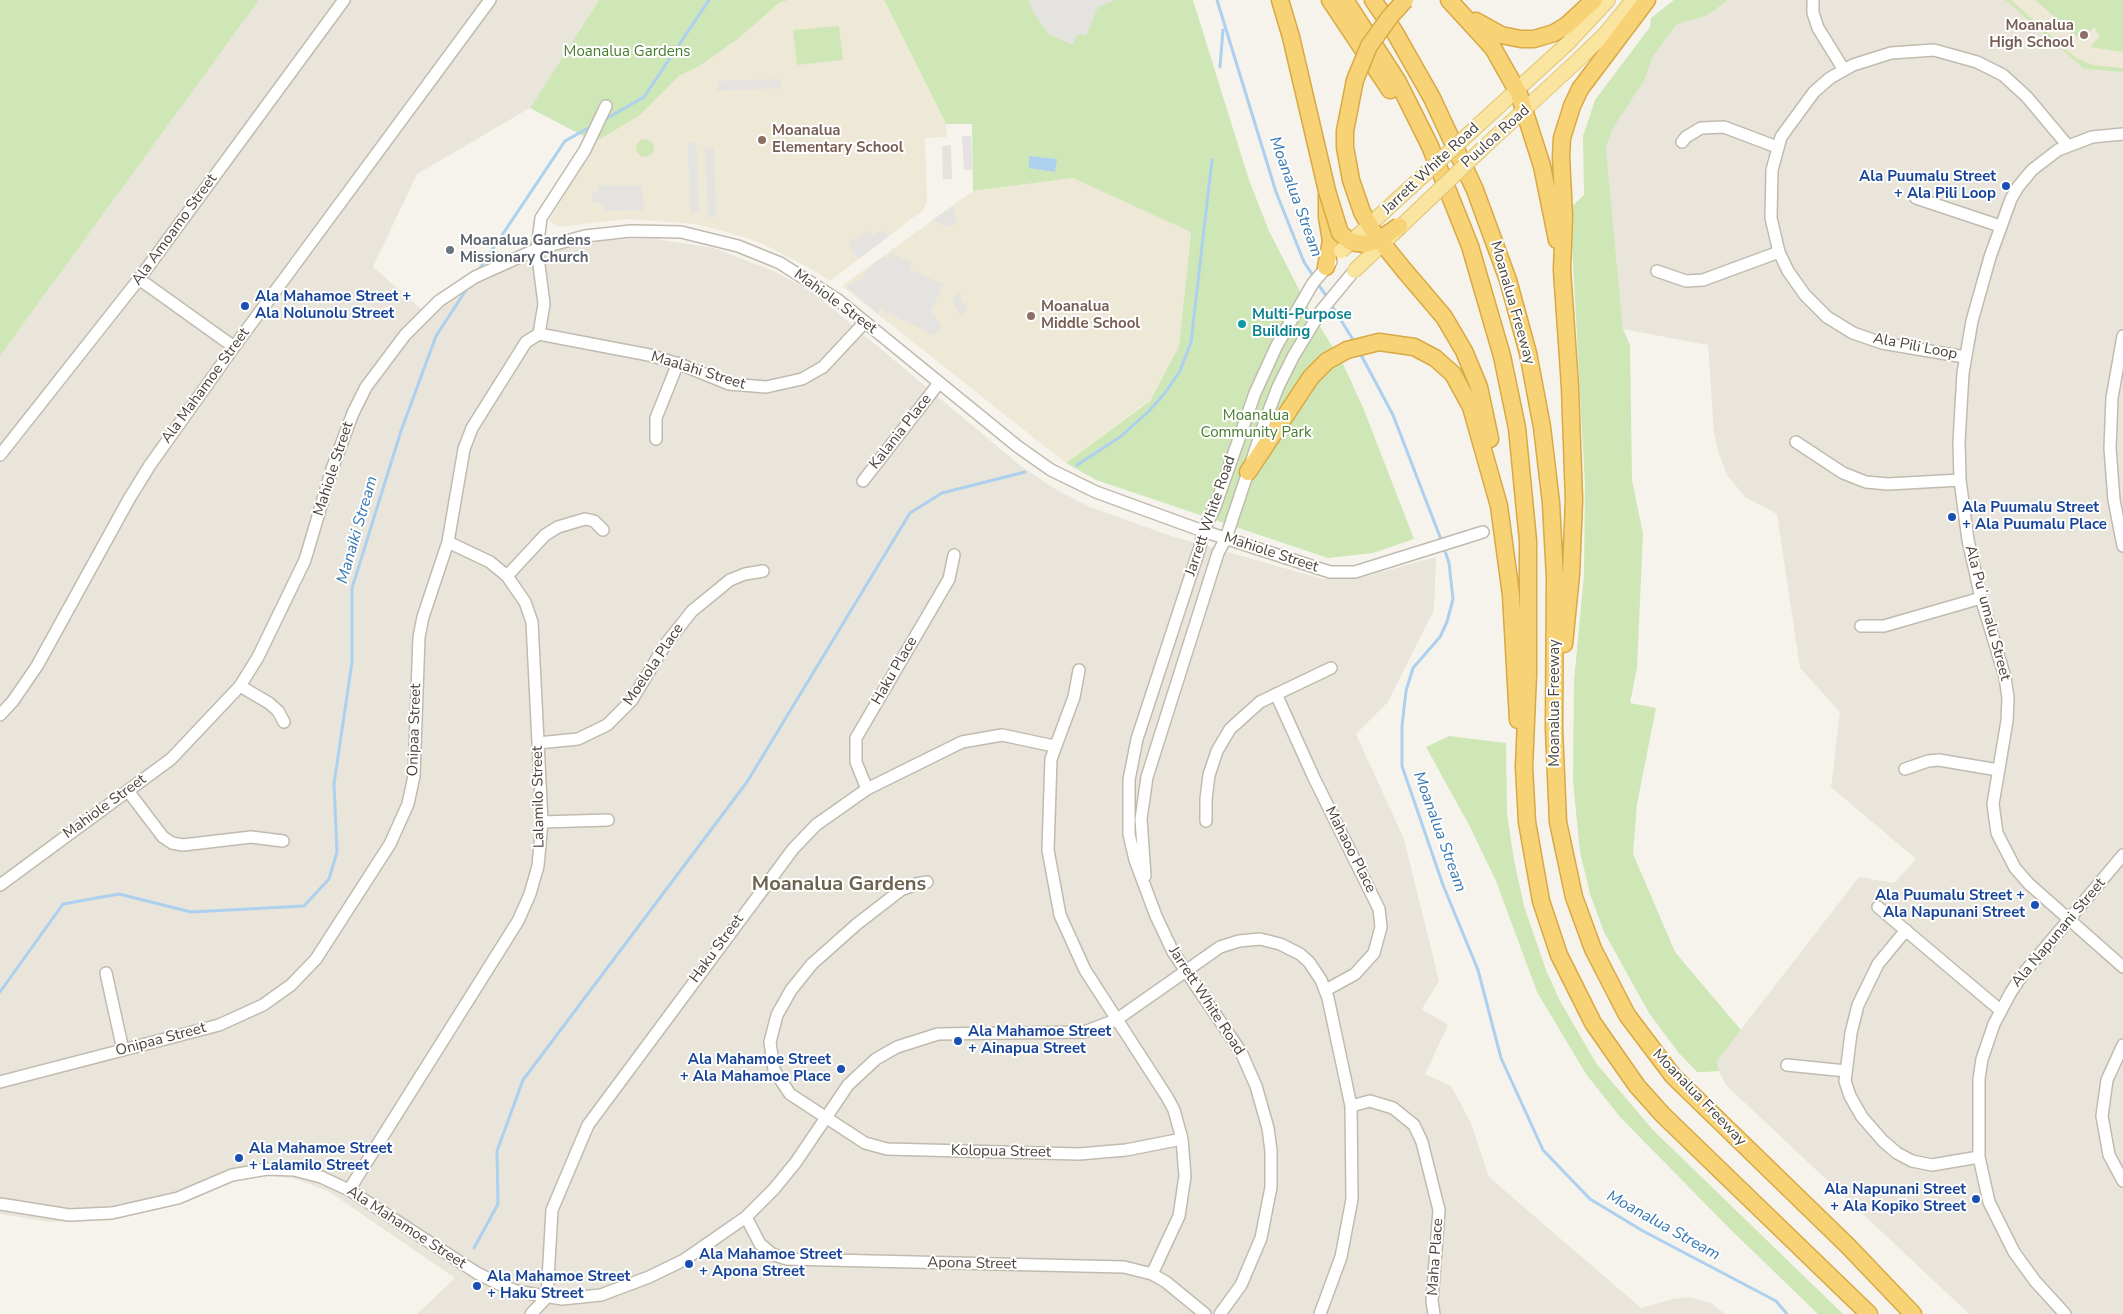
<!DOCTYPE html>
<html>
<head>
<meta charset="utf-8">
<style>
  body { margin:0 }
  canvas { display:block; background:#f5f3ec }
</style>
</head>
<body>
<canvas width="2123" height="1314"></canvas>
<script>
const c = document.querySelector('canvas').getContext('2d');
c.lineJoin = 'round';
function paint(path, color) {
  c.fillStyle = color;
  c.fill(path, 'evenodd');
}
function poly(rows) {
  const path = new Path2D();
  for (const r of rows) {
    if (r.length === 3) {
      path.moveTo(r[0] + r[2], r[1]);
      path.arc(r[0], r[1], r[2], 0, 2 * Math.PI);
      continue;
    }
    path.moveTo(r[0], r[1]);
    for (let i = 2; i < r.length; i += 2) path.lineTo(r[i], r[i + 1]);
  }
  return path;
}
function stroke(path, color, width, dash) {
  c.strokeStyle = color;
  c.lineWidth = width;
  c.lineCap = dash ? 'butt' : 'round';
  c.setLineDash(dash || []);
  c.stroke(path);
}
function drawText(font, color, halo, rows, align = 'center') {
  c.font = font + ' "Nunito Sans",sans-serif';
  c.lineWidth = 4;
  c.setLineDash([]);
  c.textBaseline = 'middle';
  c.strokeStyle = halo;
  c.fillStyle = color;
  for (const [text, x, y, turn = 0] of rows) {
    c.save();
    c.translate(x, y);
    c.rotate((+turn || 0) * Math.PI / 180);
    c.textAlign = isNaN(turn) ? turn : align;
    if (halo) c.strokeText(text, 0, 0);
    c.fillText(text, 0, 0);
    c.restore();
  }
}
paint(poly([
  [259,0,599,0,530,108,417,174,373,267,427,314,462,288,521,259,584,242,649,238,714,248,776,272,815,294,1022,467,1057,490,1090,507,1171,536,1323,579,1360,578,1436,557,1434,610,1388,702,1356,734,1404,839,1439,981,1422,1009,1448,1025,1425,1074,1451,1086,1471,1123,1489,1177,1641,1308,1673,1299,1689,1297,1711,1303,1725,1314,417,1314,455,1278,328,1191,293,1178,268,1176,234,1180,159,1209,115,1219,50,1222,0,1214,0,356],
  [1728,0,2005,0,2084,69,2123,72,2123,1314,1969,1314,1726,1085,1719,1071,1717,1061,1719,1058,1859,877,1894,883,1916,859,1831,787,1840,712,1800,668,1777,514,1745,497,1727,475,1719,454,1714,433,1708,345,1623,329,1606,148,1613,128,1644,81,1652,58,1677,24,1707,16]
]), '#e9e5db');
paint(poly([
  [788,0,884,0,946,124,947,137,925,138,927,201,923,210,830,281,806,266,763,244,741,236,696,224,627,219,558,227,549,221,595,142,639,116,679,76,698,67,739,38,779,3],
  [2005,0,2123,0,2123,72,2084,69],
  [1073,178,1191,231,1179,346,1150,400,1066,463,842,286,973,191]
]), '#eee8d7');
paint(poly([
  [0,0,259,0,0,356],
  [599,0,788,0,779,3,739,38,698,67,679,76,639,116,595,142,530,108],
  [884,0,1193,0,1249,180,1269,231,1307,305,1344,366,1364,410,1414,539,1373,553,1328,558,1096,480,1066,463,1150,401,1179,346,1191,232,1073,178,973,191,972,124,946,124],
  [1674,0,1728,0,1707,16,1677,24,1652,58,1644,81,1613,128,1606,148,1623,329,1630,345,1632,480,1643,534,1637,668,1630,703,1656,708,1637,804,1633,854,1675,952,1741,1030,1717,1061,1719,1071,1705,1072,1697,1072,1678,1052,1649,1013,1604,932,1590,894,1580,852,1573,781,1574,681,1584,575,1585,485,1570,208,1584,195,1583,136,1595,100,1650,27,1651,18],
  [2005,0,2011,0,2076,58,2092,65,2123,68,2123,72,2084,69],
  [2035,0,2123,0,2123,52,2090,47,2100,36,2094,27,2082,41],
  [839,26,843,60,797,65,793,30],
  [645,148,9],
  [1449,736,1506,743,1507,814,1514,860,1524,906,1546,970,1560,1001,1596,1063,1653,1130,1843,1314,1818,1314,1730,1229,1620,1117,1586,1074,1537,992,1496,881,1469,825,1426,747]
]), '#cfe7b7');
paint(poly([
  [1029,0,1115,0,1098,7,1086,36,1077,34,1073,45,1049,34,1033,12],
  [781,79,782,88,717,91,718,81],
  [962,136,971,136,973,170,964,170],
  [696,142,699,212,690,212,688,143],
  [951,145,952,179,943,179,942,146],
  [705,148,714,148,716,217,708,218],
  [642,185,644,210,604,211,603,203,593,203,592,193,598,193,599,186],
  [953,206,956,210,953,213,959,221,953,225,948,227,932,220],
  [867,230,873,236,883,230,888,237,858,259,848,244],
  [890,253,912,262,909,269,943,284,931,312,942,329,934,335,882,310,883,305,878,313,847,287,858,280,861,280,871,266,884,257,887,259],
  [960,292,961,300,968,310,961,315,954,305,953,298]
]), '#e5e3e0');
paint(poly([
  [1029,156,1057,159,1055,172,1029,168]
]), '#acd0ee');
stroke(poly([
  [1217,0,1276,192,1304,262,1314,277],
  [1220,67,1223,30],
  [604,120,644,97,709,0],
  [478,271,565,141,592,126],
  [1317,283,1328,298],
  [1331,304,1355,343],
  [1360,353,1393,415,1442,542],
  [1077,465,1120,437,1149,411,1165,393,1180,371,1191,342,1212,160],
  [1444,548,1449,563,1453,599,1447,622,1440,637,1413,668,1406,691,1402,726,1402,766,1443,885,1478,970,1501,1058,1543,1150,1590,1199,1643,1231,1776,1301,1787,1314],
  [0,992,63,904,119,894,191,912,304,906,329,879,337,852,334,784,352,662,352,588,401,431,436,336,468,287],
  [474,1248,498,1204,497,1151,523,1080,747,782,910,513,942,493,1025,472]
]), '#acd0ee', 3);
const minor = poly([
  [1813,2,1813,13,1818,28,1844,70],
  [2123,134,2092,137,2058,150,2032,170,2018,187,2011,199,1990,257,1972,321,1963,373,1959,442,1960,480,1968,540,1981,598,2005,677,2008,698,2007,721,1993,804,1997,833,2015,868,2029,884,2123,967],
  [1682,142,1686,137,1701,128,1724,127,1777,147],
  [1916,198,2000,226],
  [1657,271,1686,281,1703,280,1779,252],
  [139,279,234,347],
  [539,334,649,355,682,365,729,384,766,387,802,379,823,367,865,322],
  [2123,336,2112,398,2110,448,2114,500,2123,546],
  [1965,357,1882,343,1853,333,1827,317,1805,295,1788,271,1779,252,1771,218,1772,170,1781,137,1814,92,1830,78,1853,65,1891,53,1934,50,1977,62,2003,75,2027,97,2068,146],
  [656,439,656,418,678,363],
  [1796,442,1843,473,1866,482,1888,484,1960,480],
  [0,455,139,279,344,0],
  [863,481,939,383],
  [507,576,545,535,558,527,585,519,594,521,603,530],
  [1861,626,1884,626,1981,598],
  [1079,670,1074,697,1051,759,1048,850,1060,915,1085,970,1167,1097,1174,1110,1182,1139,1185,1176,1179,1216,1152,1274],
  [240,686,269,703,278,711,284,722],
  [1276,694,1314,778,1379,909,1381,927,1374,953,1355,974,1326,990],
  [0,715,13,701,37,666,129,499,150,465,234,347,490,0],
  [538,743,578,739,607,725,632,700,665,645,692,611,730,580,745,574,763,571],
  [1905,769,1928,761,1939,760,1998,770],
  [867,789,856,762,856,738,949,579,954,555],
  [128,791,163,837,172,843,183,845,251,837,283,841],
  [1206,821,1206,799,1209,775,1217,751,1230,729,1260,702,1331,668],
  [542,822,608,820],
  [1145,876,1141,819,1147,777,1218,553,1226,538,1265,421,1278,387,1294,355,1321,311,1354,271],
  [927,882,916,884,901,890,857,924,812,964,791,990,777,1015,770,1042,774,1070,790,1094,865,1143,887,1149,1079,1154,1126,1150,1182,1139],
  [0,885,171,759,240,686,258,657,305,560,332,469,353,413,366,387,405,335,439,301,475,277,537,249,585,236,631,231,681,232,738,246,780,263,838,300,1017,446,1051,470,1096,492,1203,531,1330,572,1355,572,1483,532],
  [1878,907,2000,1010],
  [1906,930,1878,964,1858,1005,1851,1033,1845,1081,1850,1096,1862,1117,1883,1141,1897,1153,1912,1161,1932,1165,1979,1157],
  [106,973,123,1050],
  [2123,1045,2107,1080,2102,1116,2109,1155,2123,1181],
  [1787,1065,1846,1071],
  [0,1082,219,1025,263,1005,291,985,316,959,390,844,408,804,414,776,419,637,423,617,448,542,464,449,472,428,526,342,539,334,544,304,537,249,541,218,585,150,606,106],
  [1351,1106,1370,1101,1393,1108,1414,1125,1422,1142,1439,1210,1432,1301,1434,1314],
  [349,1190,518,921,530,894,538,866,542,822,532,622,525,602,507,576,490,562,448,542],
  [0,1204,69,1215,112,1213,178,1198,232,1175,267,1169,294,1170,321,1177,349,1190,477,1273,505,1287,516,1291,562,1299,601,1295,649,1277,684,1260,746,1217,774,1189,796,1162,848,1085,876,1059,897,1047,938,1034,1084,1032,1116,1020,1220,947,1239,941,1260,939,1280,944,1300,954,1309,962,1321,980,1328,998,1351,1106,1352,1199,1341,1257,1320,1314],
  [746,1217,760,1244,772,1254,787,1259,1124,1267,1152,1274,1166,1282,1205,1314],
  [531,1314,547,1297,552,1210,588,1125,793,849,816,825,867,789,962,742,1002,735,1054,746],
  [1220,1314,1241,1285,1261,1238,1271,1187,1271,1151,1268,1128,1256,1086,1241,1052,1173,952,1156,916,1135,860,1129,834,1129,780,1137,739,1200,547,1203,531,1215,507,1255,393,1277,345,1313,283,1331,262],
  [2065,1314,2035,1281,2014,1252,1989,1202,1979,1157,1979,1079,1982,1059,1994,1024,2011,992,2023,974,2123,855]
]);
const major = poly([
  [1474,129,1568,43,1608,0],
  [1483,148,1577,61,1605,34,1633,0]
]);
const highway = poly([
  [1280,0,1291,37,1327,191,1327,217,1331,241,1326,267],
  [1330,0,1390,90],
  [1345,0,1398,82,1430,146,1470,246,1502,356,1517,428,1528,541,1528,674,1524,767,1527,822,1541,901,1559,955,1593,1023,1637,1086,1663,1115,1869,1314],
  [1373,0,1394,31,1432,98,1475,190,1508,280,1528,353,1542,427,1551,503,1555,578,1554,729,1558,822,1574,897,1593,949,1627,1015,1673,1076,1848,1246,1913,1314],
  [1449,0,1493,48,1519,94,1542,166,1557,240],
  [1476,21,1501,35,1521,39,1534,39,1554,33,1567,25,1594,0],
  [1404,270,1444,317,1464,351,1479,387,1490,439],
  [1248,472,1311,377,1327,361,1347,350,1379,342,1414,347,1435,358,1453,374,1471,407,1499,506,1511,595,1518,720],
  [1564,644,1571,574,1574,500,1570,387,1562,270,1564,216,1561,157,1562,138,1572,106,1580,89,1647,0]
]);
stroke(minor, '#c1bbaf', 14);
stroke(major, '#e0c470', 16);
stroke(highway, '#d8a944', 19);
stroke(minor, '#fff', 11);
stroke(major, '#fae5a0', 14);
stroke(highway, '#f8d375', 16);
const majorBridge = poly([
  [1341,251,1474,129],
  [1354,271,1483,148]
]);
const highwayBridge = poly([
  [1327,191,1340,233,1351,242,1364,244,1377,241,1399,226],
  [1404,270,1374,233,1362,212,1351,180,1345,147,1345,131,1355,80,1369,46,1389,18,1405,0]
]);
stroke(majorBridge, '#e0c470', 16, []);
stroke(highwayBridge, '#d8a944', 19, []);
stroke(majorBridge, '#fae5a0', 14);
stroke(highwayBridge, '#f8d375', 16);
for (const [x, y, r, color] of [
  [2084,35,5,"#8d6e63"],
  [762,140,5,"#8d6e63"],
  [2006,186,5,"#1a4fb4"],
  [450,250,5,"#6b7280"],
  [245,306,5,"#1a4fb4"],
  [1031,316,5,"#8d6e63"],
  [1242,324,5,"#0f9aa8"],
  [1952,517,5,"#1a4fb4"],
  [2035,905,5,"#1a4fb4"],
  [958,1041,5,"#1a4fb4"],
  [841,1069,5,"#1a4fb4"],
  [239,1158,5,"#1a4fb4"],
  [1976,1199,5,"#1a4fb4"],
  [689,1264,5,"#1a4fb4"],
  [477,1286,5,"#1a4fb4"]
]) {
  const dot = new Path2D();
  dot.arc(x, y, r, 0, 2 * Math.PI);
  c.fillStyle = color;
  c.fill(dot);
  stroke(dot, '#fff', 2);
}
drawText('bold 15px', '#785e54', '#fff', [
  ["Moanalua",2074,26,"right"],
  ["High School",2074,43,"right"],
  ["Moanalua",772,131],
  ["Elementary School",772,148],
  ["Moanalua",1041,307],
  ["Middle School",1041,324]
], 'left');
drawText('15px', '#477b2e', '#fff', [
  ["Moanalua Gardens",627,52],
  ["Moanalua",1256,416],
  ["Community Park",1256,433]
]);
drawText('15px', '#4a443a', '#fff', [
  ["Puuloa Road",1496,137,-42],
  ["Jarrett White Road",1431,169,-43],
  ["Ala Amoamo Street",175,230,-54],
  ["Mahiole Street",835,302,36],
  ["Moanalua Freeway",1512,303,74],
  ["Ala Pili Loop",1915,347,11],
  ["Maalahi Street",698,371,17],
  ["Ala Mahamoe Street",206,386,-54],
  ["Kalania Place",901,432,-52],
  ["Mahiole Street",334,469,-72],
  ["Jarrett White Road",1211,516,-71],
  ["Mahiole Street",1271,553,18],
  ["Ala Puʻumalu Street",1987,613,75],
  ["Moelola Place",654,665,-56],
  ["Haku Place",895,671,-60],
  ["Moanalua Freeway",1555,703,-90],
  ["Onipaa Street",415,730,-88],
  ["Lalamilo Street",539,797,-91],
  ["Mahiole Street",105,807,-36],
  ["Mahaoo Place",1350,850,63],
  ["Ala Napunani Street",2059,933,-50],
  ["Haku Street",717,949,-54],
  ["Jarrett White Road",1206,1001,57],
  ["Onipaa Street",161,1040,-15],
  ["Moanalua Freeway",1699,1098,46],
  ["Kolopua Street",1001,1152,1],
  ["Ala Mahamoe Street",406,1228,33],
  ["Maha Place",1436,1257,-86],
  ["Apona Street",972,1264,1]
]);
drawText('bold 15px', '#164399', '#fff', [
  ["Ala Puumalu Street",1996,177,"right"],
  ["+ Ala Pili Loop",1996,194,"right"],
  ["Ala Mahamoe Street +",255,297],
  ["Ala Nolunolu Street",255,314],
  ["Ala Puumalu Street",1962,508],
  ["+ Ala Puumalu Place",1962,525],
  ["Ala Puumalu Street +",2025,896,"right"],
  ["Ala Napunani Street",2025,913,"right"],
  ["Ala Mahamoe Street",968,1032],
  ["+ Ainapua Street",968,1049],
  ["Ala Mahamoe Street",831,1060,"right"],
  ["+ Ala Mahamoe Place",831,1077,"right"],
  ["Ala Mahamoe Street",249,1149],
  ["+ Lalamilo Street",249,1166],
  ["Ala Napunani Street",1966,1190,"right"],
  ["+ Ala Kopiko Street",1966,1207,"right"],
  ["Ala Mahamoe Street",699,1255],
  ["+ Apona Street",699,1272],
  ["Ala Mahamoe Street",487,1277],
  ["+ Haku Street",487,1294]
], 'left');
drawText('bold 15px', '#5b616d', '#fff', [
  ["Moanalua Gardens",460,241],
  ["Missionary Church",460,258]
], 'left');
drawText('bold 15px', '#0d838f', '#fff', [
  ["Multi-Purpose",1252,315],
  ["Building",1252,332]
], 'left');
drawText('italic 16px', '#3678b3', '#fff', [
  ["Moanalua Stream",1295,197,70],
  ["Manaiki Stream",358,530,-74],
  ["Moanalua Stream",1439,832,70],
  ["Moanalua Stream",1663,1226,29]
]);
drawText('bold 20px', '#6c6351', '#fff', [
  ["Moanalua Gardens",839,885]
]);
</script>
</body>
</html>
